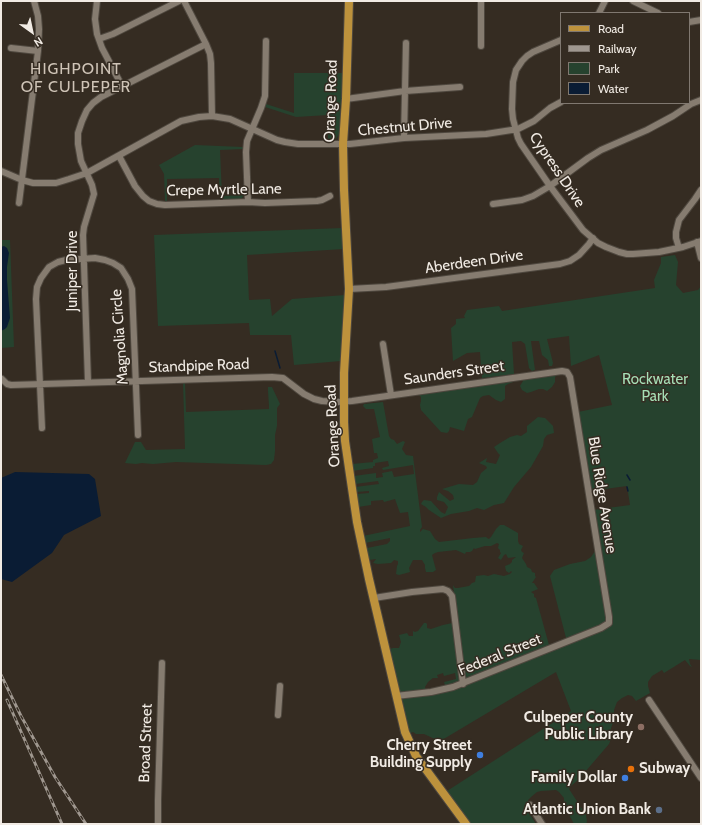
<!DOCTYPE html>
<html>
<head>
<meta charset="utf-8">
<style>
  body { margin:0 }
  #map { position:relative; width:702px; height:825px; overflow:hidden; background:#352c22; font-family:Cabin,sans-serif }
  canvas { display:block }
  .frame { position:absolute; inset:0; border:2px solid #f1ebe4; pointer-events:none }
  .legend { position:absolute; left:560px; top:12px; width:130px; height:92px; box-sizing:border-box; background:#352c22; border:1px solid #807870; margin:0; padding:5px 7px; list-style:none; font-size:12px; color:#f1ebe4 }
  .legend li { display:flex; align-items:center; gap:8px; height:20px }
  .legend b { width:20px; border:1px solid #807870 }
  .north { position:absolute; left:12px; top:12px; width:40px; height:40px; -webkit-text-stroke:3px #352c22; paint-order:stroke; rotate:147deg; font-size:11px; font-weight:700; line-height:16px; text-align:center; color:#f1ebe4 }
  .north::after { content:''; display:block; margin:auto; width:14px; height:18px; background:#f1ebe4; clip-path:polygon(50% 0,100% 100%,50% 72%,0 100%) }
</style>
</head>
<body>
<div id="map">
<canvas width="702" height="825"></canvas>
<div class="frame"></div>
<ul class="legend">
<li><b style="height:5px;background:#bd923c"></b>Road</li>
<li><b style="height:5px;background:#9f978f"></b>Railway</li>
<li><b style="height:11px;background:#26422e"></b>Park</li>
<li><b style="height:11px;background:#0a1c34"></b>Water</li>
</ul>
<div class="north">N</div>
</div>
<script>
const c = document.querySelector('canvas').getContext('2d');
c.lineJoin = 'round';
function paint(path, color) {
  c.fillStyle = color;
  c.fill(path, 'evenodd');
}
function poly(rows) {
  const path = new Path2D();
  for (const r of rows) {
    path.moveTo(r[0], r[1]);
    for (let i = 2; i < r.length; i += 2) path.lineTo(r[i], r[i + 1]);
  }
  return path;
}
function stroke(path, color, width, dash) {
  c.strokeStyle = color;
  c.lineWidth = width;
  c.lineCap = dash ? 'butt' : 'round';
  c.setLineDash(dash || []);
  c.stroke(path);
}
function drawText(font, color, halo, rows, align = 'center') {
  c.font = font + ' Cabin,sans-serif';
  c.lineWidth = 3;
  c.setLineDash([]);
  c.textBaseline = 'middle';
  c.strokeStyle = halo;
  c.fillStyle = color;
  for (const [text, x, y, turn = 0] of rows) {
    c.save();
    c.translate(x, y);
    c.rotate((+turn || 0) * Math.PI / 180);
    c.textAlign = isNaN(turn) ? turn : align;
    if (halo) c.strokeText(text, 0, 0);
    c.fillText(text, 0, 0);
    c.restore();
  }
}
paint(poly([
  [294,73,344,73,339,134,336,139,328,139,328,115,296,117,265,107,266,104,294,113],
  [195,145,243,147,243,149,220,150,222,196,244,195,242,198,240,199,220,199,219,178,167,179,167,201,165,201,164,174,159,165],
  [343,228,344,249,247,255,249,300,270,299,272,316,292,299,345,295,341,361,294,365,291,335,250,335,249,323,158,326,154,235],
  [1,240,10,240,14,347,1,348],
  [675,255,678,262,676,285,683,293,698,290,701,286,701,660,689,659,690,664,692,667,690,666,685,660,664,673,662,670,652,676,648,682,648,686,650,693,636,701,632,696,628,695,622,698,617,702,614,710,614,720,611,728,611,739,609,744,579,779,571,786,569,789,586,815,587,821,586,824,574,824,564,805,564,798,559,792,556,790,541,791,537,792,531,797,528,800,528,805,527,806,524,805,536,824,470,824,462,813,457,804,447,791,571,711,556,672,442,740,439,741,424,734,416,734,413,732,408,734,401,702,402,699,407,697,442,692,610,625,593,510,630,505,627,486,590,491,578,412,612,405,599,355,571,366,569,336,547,339,553,363,552,366,549,366,548,360,542,355,539,341,531,341,535,370,532,371,529,368,525,344,521,341,512,342,514,374,482,378,480,352,467,353,453,361,451,328,456,324,456,319,465,318,464,316,467,310,499,306,502,311,655,288,654,280,661,263,661,257],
  [554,374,559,374,555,377,555,382,552,387,547,391,543,389,539,389,531,392,527,393,522,390,520,386,523,381,521,379,508,384,505,386,505,399,501,402,496,400,489,395,483,396,480,398,472,417,468,419,464,431,450,427,449,431,447,433,441,432,421,410,420,405,421,401,421,397,419,395],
  [183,382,185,382,186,412,269,409,269,406,268,391,268,387,272,387,280,404,277,408,277,426,275,435,275,451,274,460,271,464,266,465,176,462,153,464,142,463,136,464,125,463,135,442,141,442,146,450,185,449],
  [383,402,389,436,391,439,394,440,397,444,403,441,405,442,402,449,406,455,413,456,422,527,420,530,420,532,423,529,430,531,435,539,439,542,473,538,486,537,487,538,489,539,491,537,496,529,500,525,504,525,518,533,518,541,519,544,523,546,521,550,522,552,524,553,522,558,526,564,527,567,531,569,532,572,535,573,535,576,536,577,532,583,534,583,538,589,531,592,534,594,534,597,536,598,549,645,566,638,550,576,554,570,570,564,585,561,591,557,595,551,607,617,605,625,446,688,444,682,456,679,455,673,444,676,443,673,437,675,438,678,433,678,428,682,425,687,426,690,399,694,391,659,390,649,393,648,399,648,401,642,399,635,407,633,409,636,413,636,413,631,415,632,418,631,424,623,426,623,427,624,427,628,431,629,443,625,457,622,453,585,455,588,458,588,469,586,472,583,475,582,476,576,484,575,488,576,494,574,504,576,510,574,512,572,511,571,509,573,506,571,505,566,510,564,512,562,512,560,516,557,508,558,506,554,504,555,501,560,498,558,501,553,500,552,500,550,498,548,499,544,497,543,491,546,485,546,475,549,474,548,472,551,470,552,466,552,465,554,456,550,438,552,435,553,432,555,436,570,433,572,426,572,425,568,425,565,422,560,413,560,409,568,410,572,399,575,396,574,397,566,398,564,398,561,394,560,391,563,378,564,373,563,376,559,369,560,367,548,387,544,390,541,390,538,365,543,363,536,410,526,408,512,400,513,395,499,384,502,383,500,371,501,371,505,358,507,357,494,369,493,369,491,356,492,355,487,379,484,378,481,355,484,354,476,376,473,376,478,383,477,382,473,392,471,394,477,414,474,413,465,383,470,382,468,389,466,388,461,375,463,375,466,373,466,373,468,352,471,352,464,373,462,373,460,378,458,377,453,374,453,372,439,380,437,374,409,366,409,363,406,364,404],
  [538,417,545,418,553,426,554,433,547,435,544,439,543,446,531,467,514,487,504,503,494,505,484,510,477,508,469,511,451,514,441,518,429,510,426,507,421,504,422,502,424,500,431,501,441,512,445,514,448,507,444,502,437,500,437,497,439,492,450,501,454,499,453,495,448,491,442,489,459,484,473,485,477,482,481,473,487,468,486,466,479,463,487,458,486,462,496,464,500,455,498,453,494,447,500,443,510,437,517,435,521,436,527,432,527,426]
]), '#26422e');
paint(poly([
  [4,246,7,248,9,253,7,267,7,280,10,318,7,327,5,329,1,331,1,247],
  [15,472,89,474,95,479,101,516,64,535,52,553,12,582,1,579,1,478]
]), '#0a1c34');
stroke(poly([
  [275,351,280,368],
  [627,475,630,480],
  [627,487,628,491]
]), '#0a1c34', 1.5);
const minor = poly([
  [97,1,95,19,97,34,102,48,122,86],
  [184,1,206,44,210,54,211,63,212,116],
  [633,1,658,13],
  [599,13,605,1],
  [689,22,701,20],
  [99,39,113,34,179,1],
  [561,40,533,52,527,56,522,61,516,70,513,82,512,109,513,119,518,138,521,144,550,186,583,230,598,243,606,247,619,252,627,254,633,254,659,252,683,247,701,241],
  [481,46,481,1],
  [11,48,38,51],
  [346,99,405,91,460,87],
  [404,138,406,43],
  [119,156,135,186,143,196,149,201,157,204,165,205,248,202,265,203,317,201,322,200,330,196],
  [1,171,22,180,33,183,56,183,69,179,87,173,181,121,199,117,212,116,230,119,277,140,285,142,298,144,350,144,404,138,486,134,518,129,534,121,550,108,561,102],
  [248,202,246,152,247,141,261,108,265,96,266,41],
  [19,203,38,51,39,29,38,16,34,1],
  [493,204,522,200,533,196,550,186,588,158,601,150,647,130,673,116,691,104,701,100],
  [697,242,701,258],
  [679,248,676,238,676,232,679,220,695,199,701,190],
  [349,289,386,287,560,264,570,261,579,255,589,244,593,238],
  [383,344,391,395],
  [2,379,7,384,11,385,272,377,283,378,304,394,314,399,322,401,338,402,352,401,562,371,567,372,570,377,587,482,609,617,609,623,601,628,453,687,431,692,396,696],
  [88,382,83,235,84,227,94,194,92,185,81,161,78,144,78,133,82,121,87,110,93,103,101,97,206,44],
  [42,428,36,299,37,287,41,278,49,267,58,262,66,260,95,258,105,260,113,263,121,268,128,279,132,289,138,435],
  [374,598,412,592,443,589,448,591,452,596,463,684],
  [649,700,701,778],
  [278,715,280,686],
  [530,805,542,824],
  [158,824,158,800,162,663]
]);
const major = poly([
  [349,1,346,99,343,144,344,190,349,289,344,373,344,422,345,441,350,475,357,522,369,579,405,732,416,756,466,824]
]);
stroke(minor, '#4f483f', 8);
stroke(major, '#4f483f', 10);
stroke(minor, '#867c70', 6);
stroke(major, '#bd923c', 8);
const rail = poly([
  [1,675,21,716,55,777,86,824],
  [7,700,62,824]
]);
stroke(rail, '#9f978f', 3);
stroke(rail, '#352c22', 1.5, [4.5]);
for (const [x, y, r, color] of [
  [641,727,4,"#8d6e63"],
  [480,755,4,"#3f7fe0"],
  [631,769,4,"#e8710a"],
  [625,778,4,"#3f7fe0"],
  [659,810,4,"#5c6f8a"]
]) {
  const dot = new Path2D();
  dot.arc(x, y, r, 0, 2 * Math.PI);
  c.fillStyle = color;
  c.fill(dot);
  stroke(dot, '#352c22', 1.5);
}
drawText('15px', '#f1ebe4', '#352c22', [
  ["Orange Road",331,101,-88],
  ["Chestnut Drive",405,127,-5],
  ["Cypress Drive",557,170,56],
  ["Crepe Myrtle Lane",224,190,-1],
  ["Aberdeen Drive",474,262,-8],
  ["Juniper Drive",73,271,-90],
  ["Magnolia Circle",120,337,-94],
  ["Standpipe Road",199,366,-2],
  ["Saunders Street",454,373,-8],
  ["Orange Road",333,426,-93],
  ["Blue Ridge Avenue",602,495,81],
  ["Federal Street",500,655,-22],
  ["Broad Street",146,743,-88]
]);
drawText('15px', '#a5deb5', '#352c22', [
  ["Rockwater",655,380],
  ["Park",655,397]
]);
drawText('bold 15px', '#f1ebe4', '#352c22', [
  ["Culpeper County",633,718],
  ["Public Library",633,735],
  ["Cherry Street",472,746],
  ["Building Supply",472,763],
  ["Subway",639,769,"left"],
  ["Family Dollar",617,778],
  ["Atlantic Union Bank",651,810]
], 'right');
c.letterSpacing = '1px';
drawText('16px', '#cfc4b7', '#352c22', [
  ["HIGHPOINT",76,69],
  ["OF CULPEPER",76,87]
]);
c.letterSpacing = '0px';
</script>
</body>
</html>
